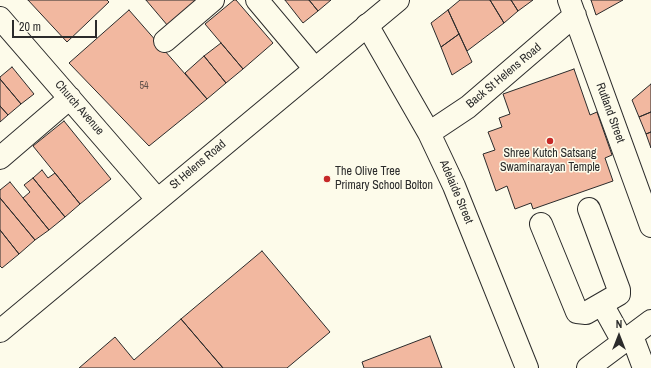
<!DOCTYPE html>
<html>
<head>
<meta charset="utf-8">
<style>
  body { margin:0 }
  #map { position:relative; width:651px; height:368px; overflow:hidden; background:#fdfbea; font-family:"Archivo Narrow",sans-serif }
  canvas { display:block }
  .north { position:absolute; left:599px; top:316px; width:40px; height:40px; -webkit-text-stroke:3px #fdfbea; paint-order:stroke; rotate:0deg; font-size:11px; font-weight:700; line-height:16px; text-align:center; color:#2b2b2b }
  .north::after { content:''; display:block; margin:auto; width:14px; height:18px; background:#2b2b2b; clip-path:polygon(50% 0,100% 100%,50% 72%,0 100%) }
  .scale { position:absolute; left:12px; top:20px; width:85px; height:18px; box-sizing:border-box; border:2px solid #2b2b2b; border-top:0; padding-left:5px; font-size:12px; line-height:14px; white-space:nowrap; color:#2b2b2b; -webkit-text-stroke:3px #fdfbea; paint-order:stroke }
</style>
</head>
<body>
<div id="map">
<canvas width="651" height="368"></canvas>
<div class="north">N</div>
<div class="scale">20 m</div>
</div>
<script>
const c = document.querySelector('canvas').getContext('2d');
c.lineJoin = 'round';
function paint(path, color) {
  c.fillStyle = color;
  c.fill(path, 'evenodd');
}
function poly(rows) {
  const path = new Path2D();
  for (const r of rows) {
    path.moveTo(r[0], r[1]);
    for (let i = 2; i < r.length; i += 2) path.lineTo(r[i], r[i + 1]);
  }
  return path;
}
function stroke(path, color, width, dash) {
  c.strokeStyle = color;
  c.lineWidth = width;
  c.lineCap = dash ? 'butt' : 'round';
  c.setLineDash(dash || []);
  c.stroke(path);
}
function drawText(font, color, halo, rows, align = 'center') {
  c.font = font + ' "Archivo Narrow",sans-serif';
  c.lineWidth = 3;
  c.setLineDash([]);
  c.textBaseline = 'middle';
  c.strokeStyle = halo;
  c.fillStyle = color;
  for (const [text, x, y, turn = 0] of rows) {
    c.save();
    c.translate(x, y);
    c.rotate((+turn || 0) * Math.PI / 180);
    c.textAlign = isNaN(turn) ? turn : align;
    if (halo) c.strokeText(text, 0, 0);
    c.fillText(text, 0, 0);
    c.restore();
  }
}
const building = poly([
  [28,0,107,0,109,2,67,42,28,0],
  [146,0,199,0,168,26,146,0],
  [234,0,236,0,273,43,243,69,205,24,234,0],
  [285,0,309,0,318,11,303,23,285,0],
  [309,0,331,0,318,11,309,0],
  [460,0,490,0,504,23,467,51,448,10,460,0],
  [490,0,511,0,518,11,504,23,490,0],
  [511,0,533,0,518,11,511,0],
  [591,0,623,0,596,15,591,0],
  [129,10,207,99,149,146,69,63,129,10],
  [448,10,459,34,441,47,431,23,448,10],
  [459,34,472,62,452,75,441,47,459,34],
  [221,43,243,69,226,83,204,56,221,43],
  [204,56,226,83,207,99,185,73,204,56],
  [12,67,34,94,21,104,0,79,0,77,12,67],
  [574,69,590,115,597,112,612,155,605,158,613,181,533,209,531,203,515,209,507,186,496,191,483,154,495,150,488,132,502,127,499,118,510,114,503,94,574,69],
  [0,79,21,104,8,115,0,106,0,79],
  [651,84,651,112,639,117,632,100,651,84],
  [0,106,8,115,0,122,0,106],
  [651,112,651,132,646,134,639,117,651,112],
  [64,121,111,179,80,204,33,146,64,121],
  [651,132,651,148,646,134,651,132],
  [42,170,48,178,55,173,80,204,65,217,33,178,42,170],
  [33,178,65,217,49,230,23,198,30,192,24,185,33,178],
  [10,182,49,230,35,240,0,198,0,190,10,182],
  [0,198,35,240,19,254,0,230,0,198],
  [0,230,19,254,2,268,0,266,0,230],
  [262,251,330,332,287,368,223,368,181,319,262,251],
  [181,319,223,368,79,368,115,337,134,360,181,319],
  [430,336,442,368,364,368,362,362,430,336]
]);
paint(building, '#f2b8a0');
stroke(building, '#2b2b2b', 1);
const minor = poly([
  [257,0,315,69],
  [569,0,651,226],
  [0,18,157,199],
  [367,25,429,133,454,186,527,368],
  [165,41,213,0],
  [429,133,468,107,575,15],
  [0,158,70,98],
  [541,224,577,312,586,313,619,294,619,290,589,209],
  [602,304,623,342],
  [632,336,644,368],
  [588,368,651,321]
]);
const major = poly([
  [0,331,398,0]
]);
stroke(minor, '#2b2b2b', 24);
stroke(major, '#2b2b2b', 24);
stroke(minor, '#fdfbea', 22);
stroke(major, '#fdfbea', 22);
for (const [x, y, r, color] of [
  [550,141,4,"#c62828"],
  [327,179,4,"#c62828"]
]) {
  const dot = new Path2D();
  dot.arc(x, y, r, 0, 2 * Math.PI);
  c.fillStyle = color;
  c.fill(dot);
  stroke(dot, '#fdfbea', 1.5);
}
drawText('10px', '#5d4e48', null, [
  ["54",144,86]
]);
drawText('12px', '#2b2b2b', '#fdfbea', [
  ["Back St Helens Road",504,76,-40],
  ["Church Avenue",79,108,49],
  ["Rutland Street",610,113,70],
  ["St Helens Road",198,165,-40],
  ["Adelaide Street",456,192,67]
]);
drawText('12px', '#2b2b2b', '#fdfbea', [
  ["Shree Kutch Satsang",550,154],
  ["Swaminarayan Temple",550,168],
  ["The Olive Tree",335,172,"left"],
  ["Primary School Bolton",335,186,"left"]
]);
</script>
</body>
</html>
